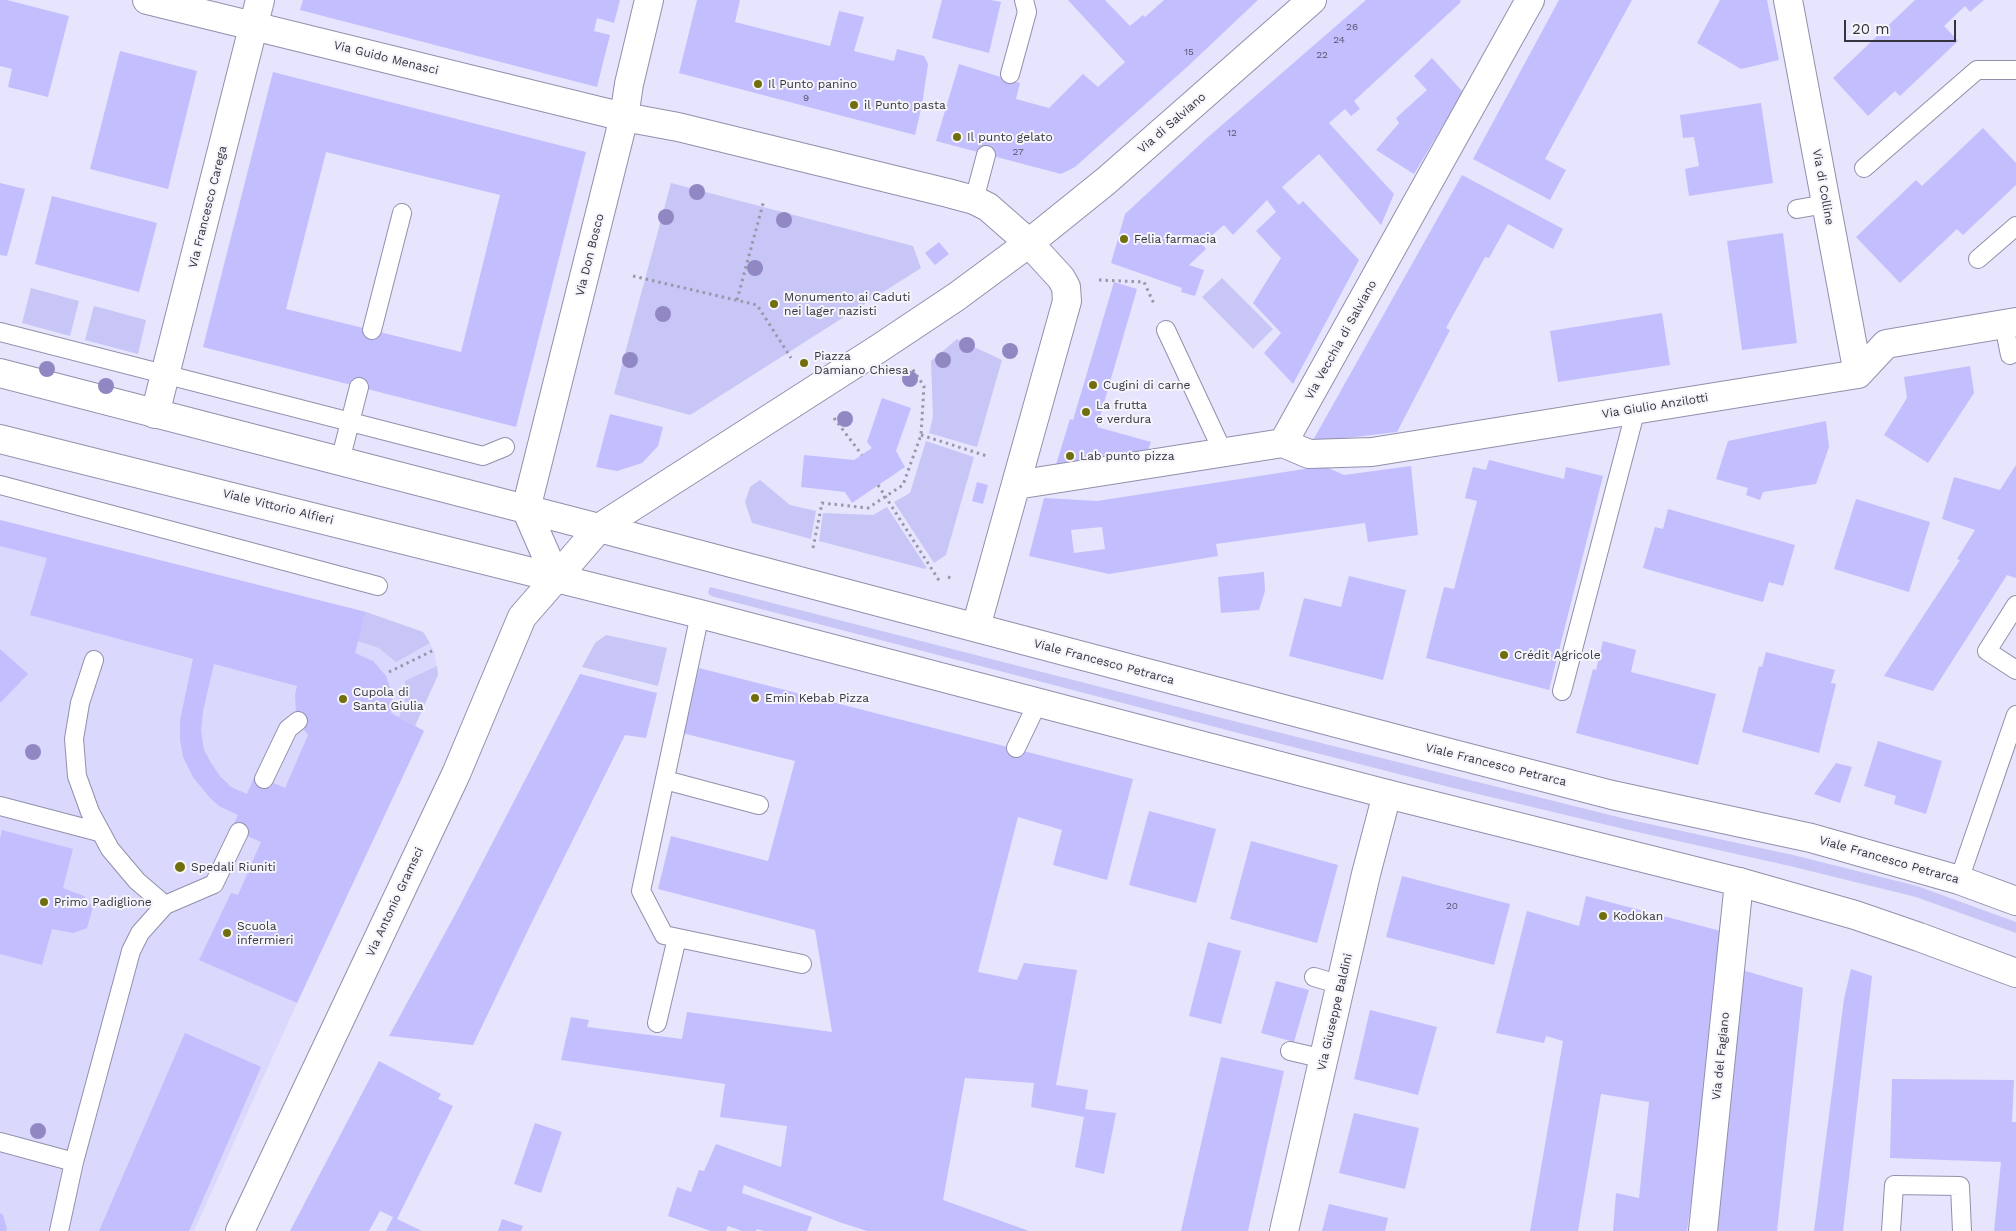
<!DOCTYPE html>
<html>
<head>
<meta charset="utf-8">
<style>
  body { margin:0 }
  #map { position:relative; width:2016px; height:1231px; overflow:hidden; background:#e6e5fd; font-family:"Work Sans",sans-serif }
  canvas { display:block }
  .scale { position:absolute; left:1844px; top:20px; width:112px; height:22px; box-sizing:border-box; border:2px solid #34343f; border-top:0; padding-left:6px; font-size:15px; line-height:18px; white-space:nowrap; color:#34343f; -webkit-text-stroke:4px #f5f4fa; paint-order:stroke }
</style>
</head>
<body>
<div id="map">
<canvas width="2016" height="1231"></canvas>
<div class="scale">20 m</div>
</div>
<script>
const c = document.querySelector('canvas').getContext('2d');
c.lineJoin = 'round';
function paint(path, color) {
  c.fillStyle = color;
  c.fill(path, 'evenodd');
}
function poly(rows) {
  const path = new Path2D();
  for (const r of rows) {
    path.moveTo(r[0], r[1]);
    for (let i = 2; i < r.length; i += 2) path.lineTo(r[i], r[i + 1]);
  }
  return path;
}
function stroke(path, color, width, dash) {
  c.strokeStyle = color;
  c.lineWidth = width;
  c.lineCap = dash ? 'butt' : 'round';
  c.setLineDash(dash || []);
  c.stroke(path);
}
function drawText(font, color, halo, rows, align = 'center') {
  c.font = font + ' "Work Sans",sans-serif';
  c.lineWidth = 4;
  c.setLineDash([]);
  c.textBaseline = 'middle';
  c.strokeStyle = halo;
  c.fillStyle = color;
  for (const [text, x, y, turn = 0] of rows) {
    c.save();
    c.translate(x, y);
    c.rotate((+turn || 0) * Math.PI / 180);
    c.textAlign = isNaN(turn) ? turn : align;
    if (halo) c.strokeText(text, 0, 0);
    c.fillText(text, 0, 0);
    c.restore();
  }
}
paint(poly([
  [0,520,366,612,423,632,434,650,438,675,415,725,424,731,297,1003,194,1231,0,1231]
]), '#dad8fd');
paint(poly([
  [671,183,913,246,921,268,690,415,614,394],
  [1222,278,1273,329,1253,349,1202,297],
  [31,288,79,301,70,336,22,323],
  [94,306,146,320,138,354,85,340],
  [957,339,1002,360,977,447,929,433,933,417,931,361],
  [926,441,974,457,946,555,934,563,894,502,910,493],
  [760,480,790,505,816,511,811,539,752,523,745,502,750,487],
  [887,507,927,568,925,569,819,541,823,513,873,515],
  [710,587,1249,725,1626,819,1793,855,1917,886,2016,922,2016,933,1916,897,1790,866,1624,829,1453,788,1246,735,711,596,708,593],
  [366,612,423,632,430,643,396,662,379,648,358,641],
  [606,635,667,648,658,686,582,667,595,643],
  [437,666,438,675,415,726,399,717,405,700,405,681]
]), '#c8c6f6');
paint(poly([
  [0,0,7,0,69,16,48,97,8,87,12,69,0,66],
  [303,0,620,0,614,23,597,18,594,31,610,35,597,87,300,10],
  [697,0,740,0,735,22,830,46,839,11,864,17,854,51,894,61,897,49,924,56,928,64,922,105,915,135,679,73],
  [942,0,991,0,1001,2,989,53,932,38],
  [1068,0,1105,0,1130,26,1143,15,1145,17,1164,0,1258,0,1187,67,1075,167,1061,174,936,141,959,64,1020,83,1016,99,1049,108,1083,74,1098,87,1125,62],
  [1366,0,1460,0,1461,2,1354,101,1360,109,1351,116,1345,109,1329,123,1394,194,1381,225,1319,154,1282,187,1299,205,1303,201,1359,260,1293,384,1264,353,1281,333,1253,303,1281,258,1256,231,1276,212,1267,200,1233,235,1224,225,1202,244,1206,249,1189,265,1204,270,1195,296,1181,292,1182,288,1111,263,1125,214,1207,138],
  [1559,0,1632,0,1545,159,1566,170,1550,200,1473,159],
  [1720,0,1767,0,1779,60,1741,69,1697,43],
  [1915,0,1984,0,1970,12,1965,6,1944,26,1958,41,1900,96,1895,91,1868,116,1833,78],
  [120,51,197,71,168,189,90,169],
  [1432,58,1463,92,1414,174,1376,150,1399,123,1396,118,1427,90,1414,76],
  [273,72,586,152,516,427,203,347],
  [326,152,500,195,461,352,286,309],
  [1761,103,1773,183,1689,196,1685,169,1699,166,1694,137,1683,138,1680,115],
  [1983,128,2016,163,2016,185,1963,235,1957,229,1900,283,1856,237,1916,180,1922,186],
  [1462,175,1563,229,1553,249,1508,224,1489,258,1485,257,1446,328,1450,330,1397,432,1312,442],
  [0,183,25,189,7,256,0,255],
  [52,196,157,223,139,292,35,264],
  [1783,233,1797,343,1742,350,1727,241],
  [939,242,949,254,935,265,925,253],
  [1114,282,1137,289,1097,427,1151,442,1145,458,1125,453,1123,459,1106,454,1103,465,1054,471,1070,419,1073,420],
  [1662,313,1670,365,1558,382,1550,331],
  [1970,366,1974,393,1928,463,1884,435,1907,398,1904,377],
  [882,398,911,408,896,451,905,467,852,503,845,492,801,487,804,455,854,460,872,448,867,442],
  [610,414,663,427,658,446,642,463,617,471,596,467],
  [1826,421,1829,447,1816,484,1763,492,1760,500,1746,495,1748,488,1716,479,1728,441],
  [1489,460,1564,479,1566,467,1603,476,1549,690,1426,658,1444,587,1454,589,1477,501,1465,498,1473,467,1486,470],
  [2016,465,2016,578,2007,575,1933,691,1884,676,1960,560,1957,559,1975,530,1942,519,1954,477,2000,490],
  [1324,466,1344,475,1411,466,1418,535,1368,542,1365,523,1216,544,1218,556,1109,574,1029,556,1044,498,1097,501],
  [1102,527,1105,549,1074,553,1071,530],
  [977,482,988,485,983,504,972,501],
  [1856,499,1930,522,1909,592,1834,569],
  [1668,509,1795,545,1783,586,1769,582,1763,602,1643,568,1655,527,1663,529],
  [0,520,366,612,355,653,373,661,386,676,392,693,391,713,424,731,297,1003,199,960,231,893,238,895,261,842,231,829,238,815,219,806,210,798,193,777,183,757,180,739,180,720,193,659,30,615,47,558,0,546],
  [214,664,297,686,295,695,296,712,298,721,308,735,285,788,255,775,247,794,231,787,220,776,211,763,204,750,201,731,203,711],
  [1264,572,1265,591,1259,610,1221,613,1218,577],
  [1349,576,1406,590,1383,680,1289,656,1304,598,1341,607],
  [1603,641,1636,650,1631,672,1716,694,1698,765,1576,733,1593,669,1596,670],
  [0,649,28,674,0,703],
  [1766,652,1835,670,1831,683,1836,684,1819,753,1742,732,1759,666,1762,667],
  [699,668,1133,779,1107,880,1053,865,1062,830,1018,817,978,972,1017,980,1024,963,1077,970,1056,1085,1088,1090,1085,1109,1116,1113,1104,1174,1075,1167,1084,1117,1031,1107,1034,1083,965,1078,943,1200,1029,1231,867,1231,839,1222,744,1185,742,1193,812,1217,807,1231,764,1231,757,1229,756,1231,742,1231,728,1226,726,1231,711,1231,668,1216,677,1187,691,1192,699,1170,704,1171,716,1144,781,1167,787,1126,720,1117,725,1084,561,1060,571,1017,589,1020,587,1027,682,1039,687,1012,832,1032,815,930,658,889,671,836,768,861,795,761,682,733],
  [580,674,657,693,646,738,625,735,529,928,473,1045,389,1036,457,911],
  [1878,741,1942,761,1926,814,1894,804,1896,796,1864,786],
  [1836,763,1852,767,1840,803,1814,794],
  [1149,811,1216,829,1196,903,1129,885],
  [2,830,73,849,63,888,84,896,93,907,87,928,73,933,52,929,42,965,0,954,0,839],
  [1251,841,1338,865,1317,943,1230,919],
  [1402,876,1510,904,1494,965,1386,937],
  [1586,896,1721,931,1705,1107,1687,1231,1613,1231,1616,1193,1639,1198,1649,1102,1601,1094,1578,1231,1530,1231,1563,1041,1546,1036,1544,1043,1496,1033,1527,911,1579,926],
  [1208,942,1241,951,1221,1024,1189,1016],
  [1851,969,1872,976,1843,1231,1814,1231,1844,999],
  [1742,970,1803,988,1777,1231,1713,1231],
  [1276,981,1309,990,1294,1042,1261,1033],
  [1370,1010,1437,1027,1418,1095,1354,1079],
  [185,1033,261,1067,189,1231,99,1231],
  [1221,1057,1284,1071,1248,1231,1181,1231],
  [379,1061,441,1094,438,1099,453,1106,397,1219,422,1231,386,1231,393,1217,380,1211,369,1231,290,1231],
  [1892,1079,2014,1080,2012,1122,2016,1122,2016,1231,1994,1231,2001,1162,1890,1158],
  [1354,1113,1419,1128,1405,1189,1339,1173],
  [535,1123,562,1132,541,1193,514,1184],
  [1329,1204,1388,1218,1385,1231,1322,1231],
  [0,1213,3,1215,7,1229,6,1231,0,1231],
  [502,1219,523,1226,521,1231,498,1231]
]), '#c3befe');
const lane = poly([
  [1010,74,1027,12,1024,0],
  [1864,168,1977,70,2016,70],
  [974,200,986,155],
  [1797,209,1826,204],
  [1978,259,2016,226],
  [2004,325,2010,355],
  [372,330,402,213],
  [1166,330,1223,452],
  [0,332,483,456,505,447],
  [340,461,359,387],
  [0,485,378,586],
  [2016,605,1987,651,2016,670],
  [700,614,641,891,664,935,802,964],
  [94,660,80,703,74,739,77,776,90,812,110,849,137,881,165,905],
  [1562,691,1636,409],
  [1016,748,1038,702],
  [264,779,288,729,298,721],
  [665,780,759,805],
  [0,806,99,832],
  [1959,880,2016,715],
  [1314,977,1341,985],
  [657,1023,677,938],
  [1290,1051,1324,1059],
  [0,1142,74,1162],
  [59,1231,74,1162,131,951,140,933,165,905,214,884,239,832],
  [1891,1231,1894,1185,1960,1186,1962,1231]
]);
const street = poly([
  [147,0,624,117,678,127,948,193,974,200,988,207,1029,243,1061,278,1066,287,1067,301,976,627],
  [649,0,629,84,624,117,526,509,556,578,599,528,881,347,956,297,1029,243,1106,181,1312,0],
  [1788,0,1858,374],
  [155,414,260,0],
  [1283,443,1309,454,1372,452,1858,374,1886,344,2016,322],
  [1016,485,1283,443,1530,0],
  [1284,1231,1366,874,1387,794],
  [1703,1231,1739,882]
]);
const secondary = poly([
  [0,373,599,528,1446,752,1612,795,1811,838,1959,880,2016,901],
  [0,439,700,614,1387,794,1739,882,1855,915,1919,937,2016,973],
  [240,1231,456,774,522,617,556,578]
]);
stroke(lane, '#9190ac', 20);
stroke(street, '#9190ac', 30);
stroke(secondary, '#9190ac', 30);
stroke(poly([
  [633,276,757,305,791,358],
  [1099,280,1144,282,1155,306],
  [737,300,764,200],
  [834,418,862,455],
  [921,435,987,456],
  [878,485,940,582],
  [813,548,822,503,868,508,903,485,921,435,924,386,911,367],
  [948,577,954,579],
  [389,672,434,650]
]), '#9998aa', 3, [2.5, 4]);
stroke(lane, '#fff', 18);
stroke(street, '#fff', 28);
stroke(secondary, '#fff', 28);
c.fillStyle = '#9188c3';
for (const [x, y] of [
  [697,192],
  [666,217],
  [784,220],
  [755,268],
  [663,314],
  [967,345],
  [1010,351],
  [630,360],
  [943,360],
  [47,369],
  [910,379],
  [106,386],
  [845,419],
  [33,752],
  [38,1131]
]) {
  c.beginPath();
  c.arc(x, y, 8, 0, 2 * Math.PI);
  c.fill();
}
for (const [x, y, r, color] of [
  [758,84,5,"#716e0e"],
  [854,105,5,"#716e0e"],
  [957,137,5,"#716e0e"],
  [1124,239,5,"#716e0e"],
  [774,304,5,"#716e0e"],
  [804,363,5,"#716e0e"],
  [1093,385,5,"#716e0e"],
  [1086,412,5,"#716e0e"],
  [1070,456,5,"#716e0e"],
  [1504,655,5,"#716e0e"],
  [755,698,5,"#716e0e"],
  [343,699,5,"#716e0e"],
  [180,867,6,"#716e0e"],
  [44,902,5,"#716e0e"],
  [1603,916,5,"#716e0e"],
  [227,933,5,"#716e0e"]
]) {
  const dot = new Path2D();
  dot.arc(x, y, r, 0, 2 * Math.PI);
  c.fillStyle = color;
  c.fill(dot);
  stroke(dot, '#f5f4fa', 2);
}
drawText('10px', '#58566f', null, [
  ["26",1352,27],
  ["24",1339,40],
  ["15",1189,52],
  ["22",1322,55],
  ["9",806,98],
  ["12",1232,133],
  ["27",1018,152],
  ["20",1452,906]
]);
drawText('12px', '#34343f', '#f5f4fa', [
  ["Via Guido Menasci",386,58,14],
  ["Via di Salviano",1172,123,-41],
  ["Via di Colline",1823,187,80],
  ["Via Francesco Carega",208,207,-76],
  ["Via Don Bosco",590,255,-76],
  ["Via Vecchia di Salviano",1341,340,-61],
  ["Via Giulio Anzilotti",1655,406,-9],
  ["Viale Vittorio Alfieri",278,507,14],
  ["Viale Francesco Petrarca",1104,662,15],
  ["Viale Francesco Petrarca",1496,765,14],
  ["Viale Francesco Petrarca",1889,860,16],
  ["Via Antonio Gramsci",395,902,-65],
  ["Via Giuseppe Baldini",1335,1012,-77],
  ["Via del Fagiano",1721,1056,-84]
]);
drawText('12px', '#34343f', '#f5f4fa', [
  ["Il Punto panino",768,84],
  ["il Punto pasta",864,105],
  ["Il punto gelato",967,137],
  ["Felia farmacia",1134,239],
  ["Monumento ai Caduti",784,297],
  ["nei lager nazisti",784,311],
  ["Piazza",814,356],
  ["Damiano Chiesa",814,370],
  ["Cugini di carne",1103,385],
  ["La frutta",1096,405],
  ["e verdura",1096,419],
  ["Lab punto pizza",1080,456],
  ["Crédit Agricole",1514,655],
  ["Cupola di",353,692],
  ["Santa Giulia",353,706],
  ["Emin Kebab Pizza",765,698],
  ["Spedali Riuniti",191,867],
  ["Primo Padiglione",54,902],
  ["Kodokan",1613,916],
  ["Scuola",237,926],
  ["infermieri",237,940]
], 'left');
</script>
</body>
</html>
